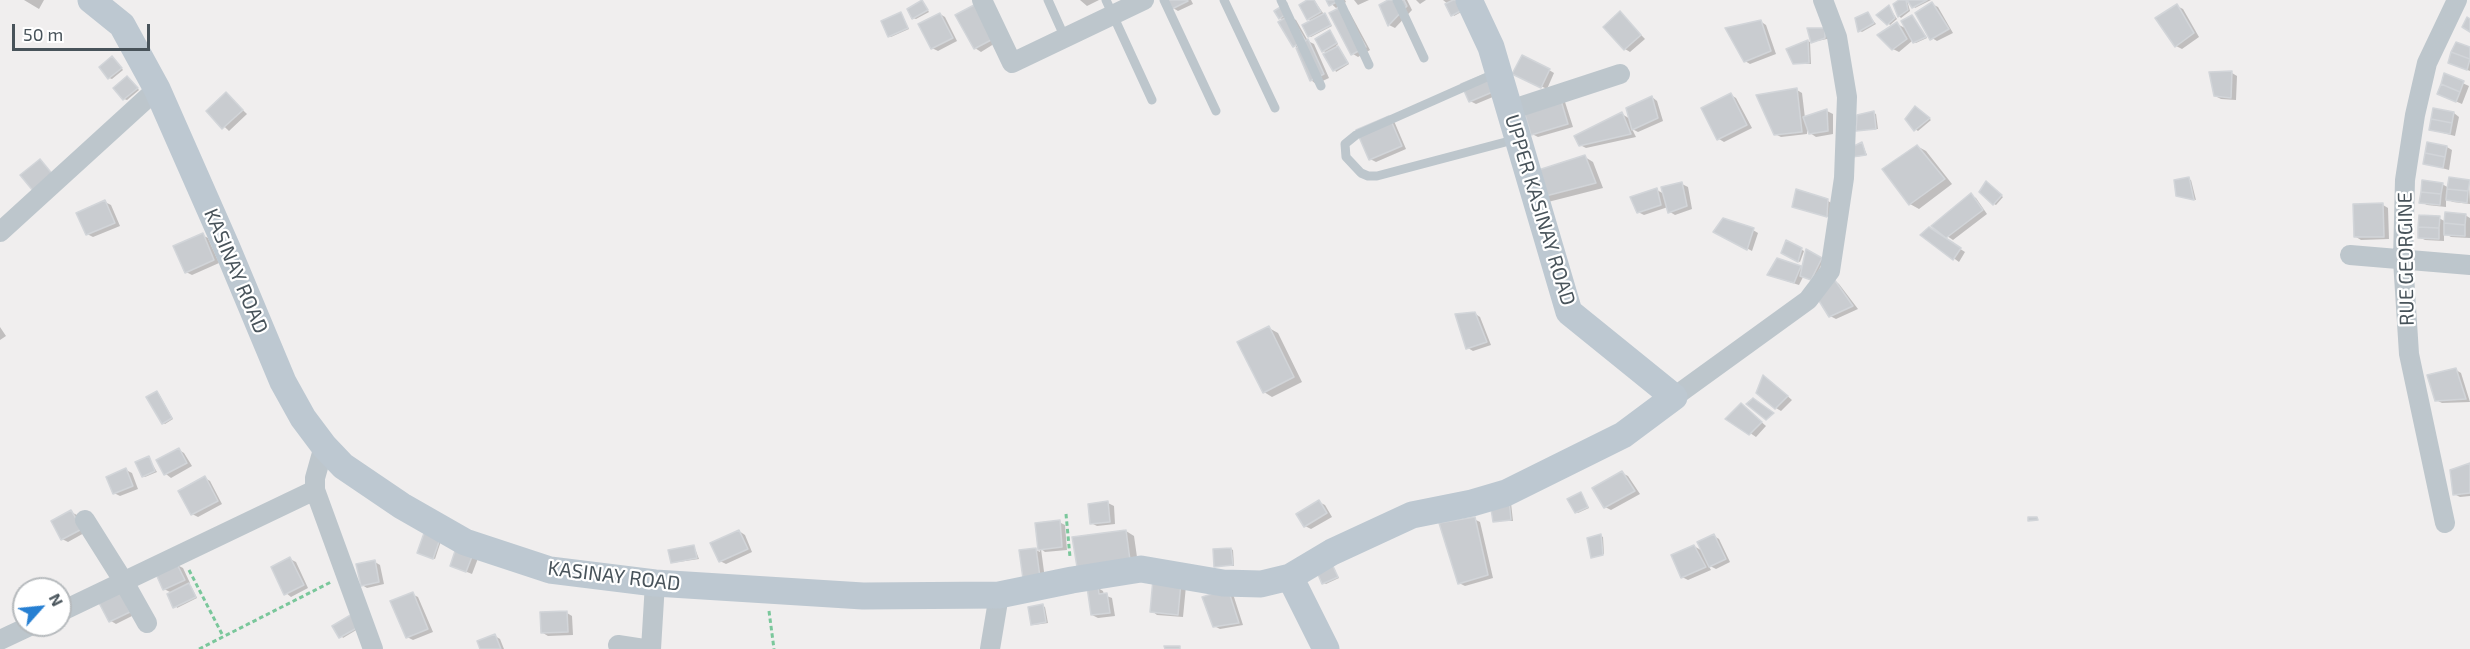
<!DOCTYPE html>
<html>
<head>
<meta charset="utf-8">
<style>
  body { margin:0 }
  #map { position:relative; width:2470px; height:649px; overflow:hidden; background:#f0eeee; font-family:"Exo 2",sans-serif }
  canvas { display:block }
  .north { position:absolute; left:12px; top:577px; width:60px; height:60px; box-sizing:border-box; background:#fff; border:2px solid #b6babd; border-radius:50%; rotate:63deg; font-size:16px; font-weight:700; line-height:24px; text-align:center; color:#48535a }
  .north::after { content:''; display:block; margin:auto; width:21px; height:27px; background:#267fd2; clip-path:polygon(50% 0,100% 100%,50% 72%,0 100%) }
  .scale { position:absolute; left:12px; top:24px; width:138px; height:27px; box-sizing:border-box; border:3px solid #48535a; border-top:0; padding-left:8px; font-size:18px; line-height:21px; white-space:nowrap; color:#48535a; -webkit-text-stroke:4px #fff; paint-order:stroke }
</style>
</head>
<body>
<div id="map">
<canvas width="2470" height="649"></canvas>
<div class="north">N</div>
<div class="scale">50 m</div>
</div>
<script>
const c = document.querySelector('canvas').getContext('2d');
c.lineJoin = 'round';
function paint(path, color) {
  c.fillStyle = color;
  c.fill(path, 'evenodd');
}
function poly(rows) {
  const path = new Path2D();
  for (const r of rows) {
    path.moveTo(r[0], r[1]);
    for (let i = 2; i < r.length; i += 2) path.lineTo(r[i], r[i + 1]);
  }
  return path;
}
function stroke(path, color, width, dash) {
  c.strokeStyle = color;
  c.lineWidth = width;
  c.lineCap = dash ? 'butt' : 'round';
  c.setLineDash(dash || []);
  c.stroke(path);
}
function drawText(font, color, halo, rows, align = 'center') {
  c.font = font + ' "Exo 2",sans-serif';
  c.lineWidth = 4.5;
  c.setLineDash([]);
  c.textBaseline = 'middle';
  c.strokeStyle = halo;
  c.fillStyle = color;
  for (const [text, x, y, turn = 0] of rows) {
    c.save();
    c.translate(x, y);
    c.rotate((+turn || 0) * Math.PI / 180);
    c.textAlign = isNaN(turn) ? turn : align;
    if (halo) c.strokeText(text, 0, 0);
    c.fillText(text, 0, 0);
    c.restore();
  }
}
paint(poly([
  [24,0,44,0,39,9],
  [1080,0,1099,0,1087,6],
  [1169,0,1191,0,1193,4,1178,11,1173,8],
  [1310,0,1314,0,1332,26,1311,37,1309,36,1312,21,1308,19],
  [1327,0,1345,0,1346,2,1336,8],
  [1354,0,1369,0,1358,5],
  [1390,0,1407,0,1412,10,1395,28,1389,25,1381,6],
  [1416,0,1426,0,1420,4],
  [1443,0,1465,0,1469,8,1454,16,1448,4],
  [1901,0,1907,0,1910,11,1901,18,1899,16],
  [1909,0,1931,0,1915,8],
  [922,2,929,12,916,19,913,18],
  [1932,4,1938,7,1953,33,1937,41,1932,38],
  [1287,5,1291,14,1288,15,1296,20,1308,41,1314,44,1329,78,1316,84,1311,80,1284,20,1280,18],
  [2177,6,2183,9,2199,37,2182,49,2176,46,2157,19],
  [1889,7,1897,19,1890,25,1888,23],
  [1349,11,1370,50,1358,57,1353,54],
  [1620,13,1645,39,1630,52,1625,49],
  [901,14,909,29,891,37,889,36],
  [940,14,945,17,957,41,938,51,932,48],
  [1868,14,1876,24,1862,32,1860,31],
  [957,16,997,42,981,52,975,48],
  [1912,16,1927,38,1916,43,1912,41,1899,52,1893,49,1897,24,1907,29],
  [1760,21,1766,25,1776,54,1750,64,1745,61],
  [1827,31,1827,39,1813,42],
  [1330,32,1338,44,1336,46,1340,49,1349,64,1336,72,1328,53,1323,51],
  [1808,41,1810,42,1811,64,1797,64,1794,62],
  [2470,49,2470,71,2455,65],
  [114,59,123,70,112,79,109,78],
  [1549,70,1554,73,1547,89,1520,76],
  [2232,73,2237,76,2236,100,2221,99,2215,96],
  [1487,74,1500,94,1476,104,1470,101],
  [2445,75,2469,86,2462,104,2439,94],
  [130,79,139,90,127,100,124,99],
  [1797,90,1802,93,1805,118,1827,111,1833,114,1833,134,1816,137,1810,133,1807,125,1807,134,1781,137,1775,134],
  [226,94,247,114,229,131,208,111],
  [1731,95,1736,98,1752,128,1724,142,1719,139],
  [1652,97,1657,101,1663,121,1638,132,1632,129,1636,137,1586,148,1580,145,1622,114,1630,119],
  [1560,99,1565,102,1573,127,1538,137,1532,134],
  [1918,109,1931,120,1918,131,1915,129],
  [1874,113,1876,114,1878,129,1858,130],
  [2454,113,2459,117,2455,136,2431,130],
  [1394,121,1406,149,1376,162,1370,159,1358,130],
  [1862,143,1867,155,1855,157,1853,156],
  [1917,146,1926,151,1952,184,1919,209,1910,204],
  [2447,147,2452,150,2449,170,2424,163],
  [1585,157,1593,162,1603,188,1548,202,1539,197],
  [2188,179,2191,180,2196,200,2180,196],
  [2469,181,2470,204,2453,202,2446,199,2446,207,2427,205,2421,202,2442,184,2449,188],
  [1682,184,1688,187,1692,209,1675,215,1670,212,1668,207,1644,215,1638,212,1657,190,1664,194],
  [1989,185,2003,197,1996,205,1994,204],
  [1971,195,1976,198,1987,214,1953,240,1947,236],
  [1828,201,1833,204,1832,218,1794,206],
  [105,202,111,205,120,226,93,237,87,234],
  [2383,205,2388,208,2389,239,2361,240,2356,237],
  [2465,215,2470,218,2470,238,2451,237,2444,233,2444,241,2425,240,2419,237,2439,218,2446,222],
  [1753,230,1758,233,1752,251,1715,231],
  [1934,232,1965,252,1959,262,1922,235],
  [202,235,208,238,219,263,192,275,186,272],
  [1787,242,1804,251,1800,262,1783,253],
  [1807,252,1823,261,1814,280,1803,277,1799,285,1774,277,1800,267,1803,269],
  [1834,280,1839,284,1858,309,1836,319,1830,316],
  [1474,313,1480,317,1491,345,1473,351,1468,348],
  [0,327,6,336,0,340],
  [1269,328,1278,333,1302,382,1272,397,1264,392],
  [2456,370,2461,373,2470,402,2442,403,2436,400],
  [1769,380,1792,400,1781,411,1776,408],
  [159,394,173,419,165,424,163,423],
  [1742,405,1766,426,1756,437,1728,418],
  [179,450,184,453,192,466,171,478,166,474,158,461],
  [148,457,157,472,145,477,143,476],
  [2470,465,2470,496,2460,497,2454,494],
  [126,470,132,473,138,489,120,496,114,493],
  [1622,473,1628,476,1640,494,1611,510,1605,507],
  [205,478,210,481,222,504,198,517,192,514],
  [1581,494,1589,508,1578,513,1576,512],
  [1319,502,1325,505,1332,517,1311,529,1305,526,1298,515],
  [1108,503,1114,506,1115,524,1097,526,1091,523],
  [1511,503,1513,521,1494,521],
  [71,512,77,515,86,532,68,542,62,539],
  [1474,519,1480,522,1493,578,1465,586,1459,583],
  [1059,522,1065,525,1067,550,1045,552,1041,549,1045,579,1030,581,1036,550,1040,552,1037,524],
  [739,531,745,535,752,552,726,564,720,561],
  [1126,531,1134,536,1138,564,1078,566],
  [425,535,441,541,435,559,421,553],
  [1601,536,1603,537,1604,554,1592,556],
  [1714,536,1719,539,1730,562,1716,569,1708,565,1711,570,1688,580,1682,577,1694,546,1704,552],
  [459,544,480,553,472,574,457,568],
  [694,546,699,559,672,563],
  [1231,549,1233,550,1234,566,1216,566],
  [290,559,296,562,308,588,291,597,286,593],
  [375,562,380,565,384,584,367,588,362,585],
  [177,565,183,568,190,583,187,584,191,586,197,598,177,608,172,593,164,589],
  [1332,566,1339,578,1326,584,1324,583],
  [1155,580,1186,586,1183,617,1157,615,1152,611],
  [1098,588,1103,591,1104,595,1112,598,1115,616,1098,618,1092,615],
  [412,594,418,597,433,632,413,640,407,637],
  [1233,594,1243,625,1220,629,1214,626,1204,598],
  [124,595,134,615,116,624,111,621],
  [1043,606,1045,607,1048,623,1034,625,1032,624],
  [567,613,572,616,573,635,548,636,543,633],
  [334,626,363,626,343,638],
  [495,636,500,639,504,649,481,649]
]), '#0003');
const building = poly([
  [922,0,928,10,912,19,907,9,922,0],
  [1167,0,1187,0,1188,1,1172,9,1167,0],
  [1307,0,1314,0,1321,12,1307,20,1299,5,1307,0],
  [1326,0,1340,0,1329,6,1326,0],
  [1388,0,1404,0,1407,6,1388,26,1379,5,1388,0],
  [1453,0,1464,0,1468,7,1451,16,1445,4,1453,0],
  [1899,0,1906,0,1908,10,1898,17,1893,4,1899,0],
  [1907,0,1927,0,1912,8,1907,0],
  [1932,2,1949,29,1930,40,1915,13,1932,2],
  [1287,3,1289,12,1279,19,1274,11,1287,3],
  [2177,4,2194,33,2175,47,2155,18,2177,4],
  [974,5,993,39,974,49,955,15,974,5],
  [1889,5,1895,18,1887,25,1876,15,1889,5],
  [1343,6,1366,47,1351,55,1329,13,1343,6],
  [1620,11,1641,35,1624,50,1603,27,1620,11],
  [901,12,908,28,888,37,881,21,901,12],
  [1868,12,1874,23,1858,32,1855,18,1868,12],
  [940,13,953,38,931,49,918,24,940,13],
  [1325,13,1331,25,1308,37,1302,25,1325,13],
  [1290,15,1305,40,1293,47,1278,22,1290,15],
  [1912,15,1926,37,1913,43,1901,21,1912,15],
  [2467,17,2470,19,2470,32,2462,27,2467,17],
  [1761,20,1771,51,1744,62,1725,28,1761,20],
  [1897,22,1907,39,1892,50,1877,35,1897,22],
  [1807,28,1825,28,1825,38,1811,43,1807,28],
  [1330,30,1337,43,1322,52,1315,39,1330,30],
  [1308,39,1324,74,1310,81,1296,48,1308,39],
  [1808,40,1809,63,1793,64,1786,49,1808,40],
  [2456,42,2470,47,2470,59,2451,52,2456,42],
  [1338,46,1348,63,1333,71,1323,54,1338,46],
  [2451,52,2470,59,2467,70,2448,63,2451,52],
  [1522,55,1550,69,1541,88,1512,74,1522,55],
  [112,56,122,68,108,79,99,67,112,56],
  [2232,71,2231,98,2214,96,2209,72,2232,71],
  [1488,73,1495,91,1469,102,1461,84,1488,73],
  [2444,73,2464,81,2460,92,2441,84,2444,73],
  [127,76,138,88,123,100,113,88,127,76],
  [2441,84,2460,92,2456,102,2437,94,2441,84],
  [1797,88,1802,132,1774,135,1756,95,1797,88],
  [226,92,243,110,222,129,206,111,226,92],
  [1731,93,1747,125,1717,140,1701,108,1731,93],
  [1652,96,1658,118,1632,130,1626,108,1652,96],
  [1560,97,1568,124,1531,135,1523,108,1560,97],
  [1915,106,1930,118,1914,131,1905,119,1915,106],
  [2433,108,2454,112,2452,123,2431,119,2433,108],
  [1827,109,1828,131,1809,134,1803,117,1827,109],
  [1874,111,1876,129,1856,131,1857,115,1874,111],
  [1622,112,1631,134,1579,146,1574,136,1622,112],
  [1389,116,1402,146,1369,160,1356,130,1389,116],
  [2431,119,2452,123,2450,134,2429,130,2431,119],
  [1862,142,1866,155,1852,157,1850,148,1862,142],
  [2427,142,2447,146,2445,157,2425,153,2427,142],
  [1917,145,1945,179,1909,205,1882,169,1917,145],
  [2425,153,2445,157,2443,168,2423,164,2425,153],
  [1585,155,1596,183,1538,198,1529,173,1585,155],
  [40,159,54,176,34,192,20,175,40,159],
  [2189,177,2194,200,2176,196,2174,180,2189,177],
  [2449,177,2470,180,2468,191,2447,189,2449,177],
  [2422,180,2443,183,2441,194,2421,192,2422,180],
  [1986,181,2002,195,1993,205,1979,192,1986,181],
  [1682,182,1687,206,1668,213,1661,187,1682,182],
  [1657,188,1661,205,1637,213,1630,197,1657,188],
  [1796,189,1828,199,1827,217,1792,207,1796,189],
  [2447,189,2468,191,2467,203,2446,200,2447,189],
  [2421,192,2441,194,2440,205,2419,203,2421,192],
  [1971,193,1983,210,1946,238,1931,226,1971,193],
  [105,200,115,223,86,235,76,213,105,200],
  [2383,203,2384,237,2354,237,2353,204,2383,203],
  [2445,212,2466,214,2465,225,2444,223,2445,212],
  [2419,215,2440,216,2439,228,2418,227,2419,215],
  [1723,218,1754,228,1747,250,1713,232,1723,218],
  [2444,223,2465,225,2465,236,2444,235,2444,223],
  [1929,227,1961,248,1953,260,1920,235,1929,227],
  [2418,227,2439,228,2439,239,2418,238,2418,227],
  [203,233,214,260,185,273,173,246,203,233],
  [1786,240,1802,248,1798,262,1781,253,1786,240],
  [1806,249,1822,258,1811,280,1800,276,1806,249],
  [1777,258,1801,266,1794,283,1767,275,1777,258],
  [1834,279,1853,306,1829,317,1816,296,1834,279],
  [1475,312,1487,342,1466,349,1455,314,1475,312],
  [1269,326,1294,377,1263,393,1237,342,1269,326],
  [2456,368,2466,399,2435,401,2427,375,2456,368],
  [1763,375,1788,396,1775,409,1756,393,1763,375],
  [157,391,172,418,162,424,146,397,157,391],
  [1753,398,1774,413,1766,420,1746,404,1753,398],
  [1741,403,1762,422,1749,435,1725,419,1741,403],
  [179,448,187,463,164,475,156,460,179,448],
  [149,456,155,471,142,477,135,462,149,456],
  [2470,463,2470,493,2453,495,2450,470,2470,463],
  [126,468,133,486,113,494,106,477,126,468],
  [1622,471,1635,491,1604,508,1592,488,1622,471],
  [205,476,218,501,191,515,178,491,205,476],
  [1581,492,1588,507,1575,513,1567,499,1581,492],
  [1319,500,1327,513,1304,527,1296,514,1319,500],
  [1509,500,1511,520,1493,522,1490,502,1509,500],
  [1108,501,1110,522,1090,524,1088,504,1108,501],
  [71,510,82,529,61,540,51,521,71,510],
  [1475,517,1488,575,1458,584,1439,523,1475,517],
  [2028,517,2037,517,2038,520,2028,521,2028,517],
  [1060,520,1062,547,1038,550,1035,523,1060,520],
  [739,530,748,549,719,562,710,543,739,530],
  [1126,530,1130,560,1077,567,1072,537,1126,530],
  [424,533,440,539,433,559,417,553,424,533],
  [1601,534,1603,555,1591,558,1587,538,1601,534],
  [1714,534,1726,559,1709,567,1697,542,1714,534],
  [458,542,475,549,466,572,450,566,458,542],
  [694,545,697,558,671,563,668,550,694,545],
  [1694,545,1706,567,1681,578,1671,555,1694,545],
  [1036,548,1040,577,1023,579,1019,550,1036,548],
  [1231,548,1233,565,1214,567,1213,549,1231,548],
  [290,557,304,585,284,595,271,567,290,557],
  [375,560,379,582,361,586,356,564,375,560],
  [177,564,185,580,163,590,156,574,177,564],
  [1332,564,1338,577,1322,584,1317,572,1332,564],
  [1153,579,1181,582,1178,615,1150,612,1153,579],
  [189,583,196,597,173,608,167,594,189,583],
  [1098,586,1099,594,1107,593,1110,613,1091,615,1087,587,1098,586],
  [1228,589,1239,623,1213,627,1202,597,1228,589],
  [119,590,130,612,109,622,98,601,119,590],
  [413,592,428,629,406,638,390,601,413,592],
  [1043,604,1046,622,1031,625,1028,607,1043,604],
  [567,611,568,632,541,633,540,612,567,611],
  [354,613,362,625,339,638,332,626,354,613],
  [495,634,501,649,480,649,477,641,495,634],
  [1164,646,1180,646,1180,649,1165,649,1164,646]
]);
paint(building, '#c9ccd0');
stroke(building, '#d2d5d9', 1.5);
stroke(poly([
  [1066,514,1070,557],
  [189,570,223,636],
  [769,611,774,649],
  [199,649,331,582]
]), '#7ac79b', 3, [4.5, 3]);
stroke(poly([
  [1048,0,1065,38],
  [1106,0,1152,100],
  [1164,0,1216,111],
  [1224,0,1275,108],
  [1281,0,1321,86],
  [1339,0,1369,65],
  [1397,0,1424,58],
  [1496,73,1356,135,1345,144,1346,157,1361,173,1368,176,1377,176,1517,139]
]), '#bdc6cc', 9);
stroke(poly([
  [982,0,1012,63,1144,0],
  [1510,110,1620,74],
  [0,232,157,89],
  [2350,255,2470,265],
  [1674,397,1808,300,1830,271,1844,178,1847,97,1837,37,1823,0],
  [324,446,315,478,315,490,373,649],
  [85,520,124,582,147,623],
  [2445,523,2409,354,2403,260,2405,180,2415,115,2427,63,2457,0],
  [60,612,315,490],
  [0,640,32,625],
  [618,645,644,649],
  [651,649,655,583],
  [990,649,999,595]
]), '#bdc6cc', 20);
stroke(poly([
  [91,0,122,25,157,89,227,248,283,382,303,418,324,446,343,466,402,506,465,542,550,570,655,583,863,596,999,595,1072,580,1141,569,1223,583,1261,584,1290,577,1332,552,1412,515,1472,503,1506,493,1623,435,1674,397,1569,312,1491,47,1469,0],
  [1290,577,1326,649]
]), '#bdc8d1', 27);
drawText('20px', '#48535a', '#fff', [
  ["UPPER KASINAY ROAD",1540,210,73],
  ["RUE GEORGINE",2406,259,-91],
  ["KASINAY ROAD",236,271,67],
  ["KASINAY ROAD",614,576,7]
]);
</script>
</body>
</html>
